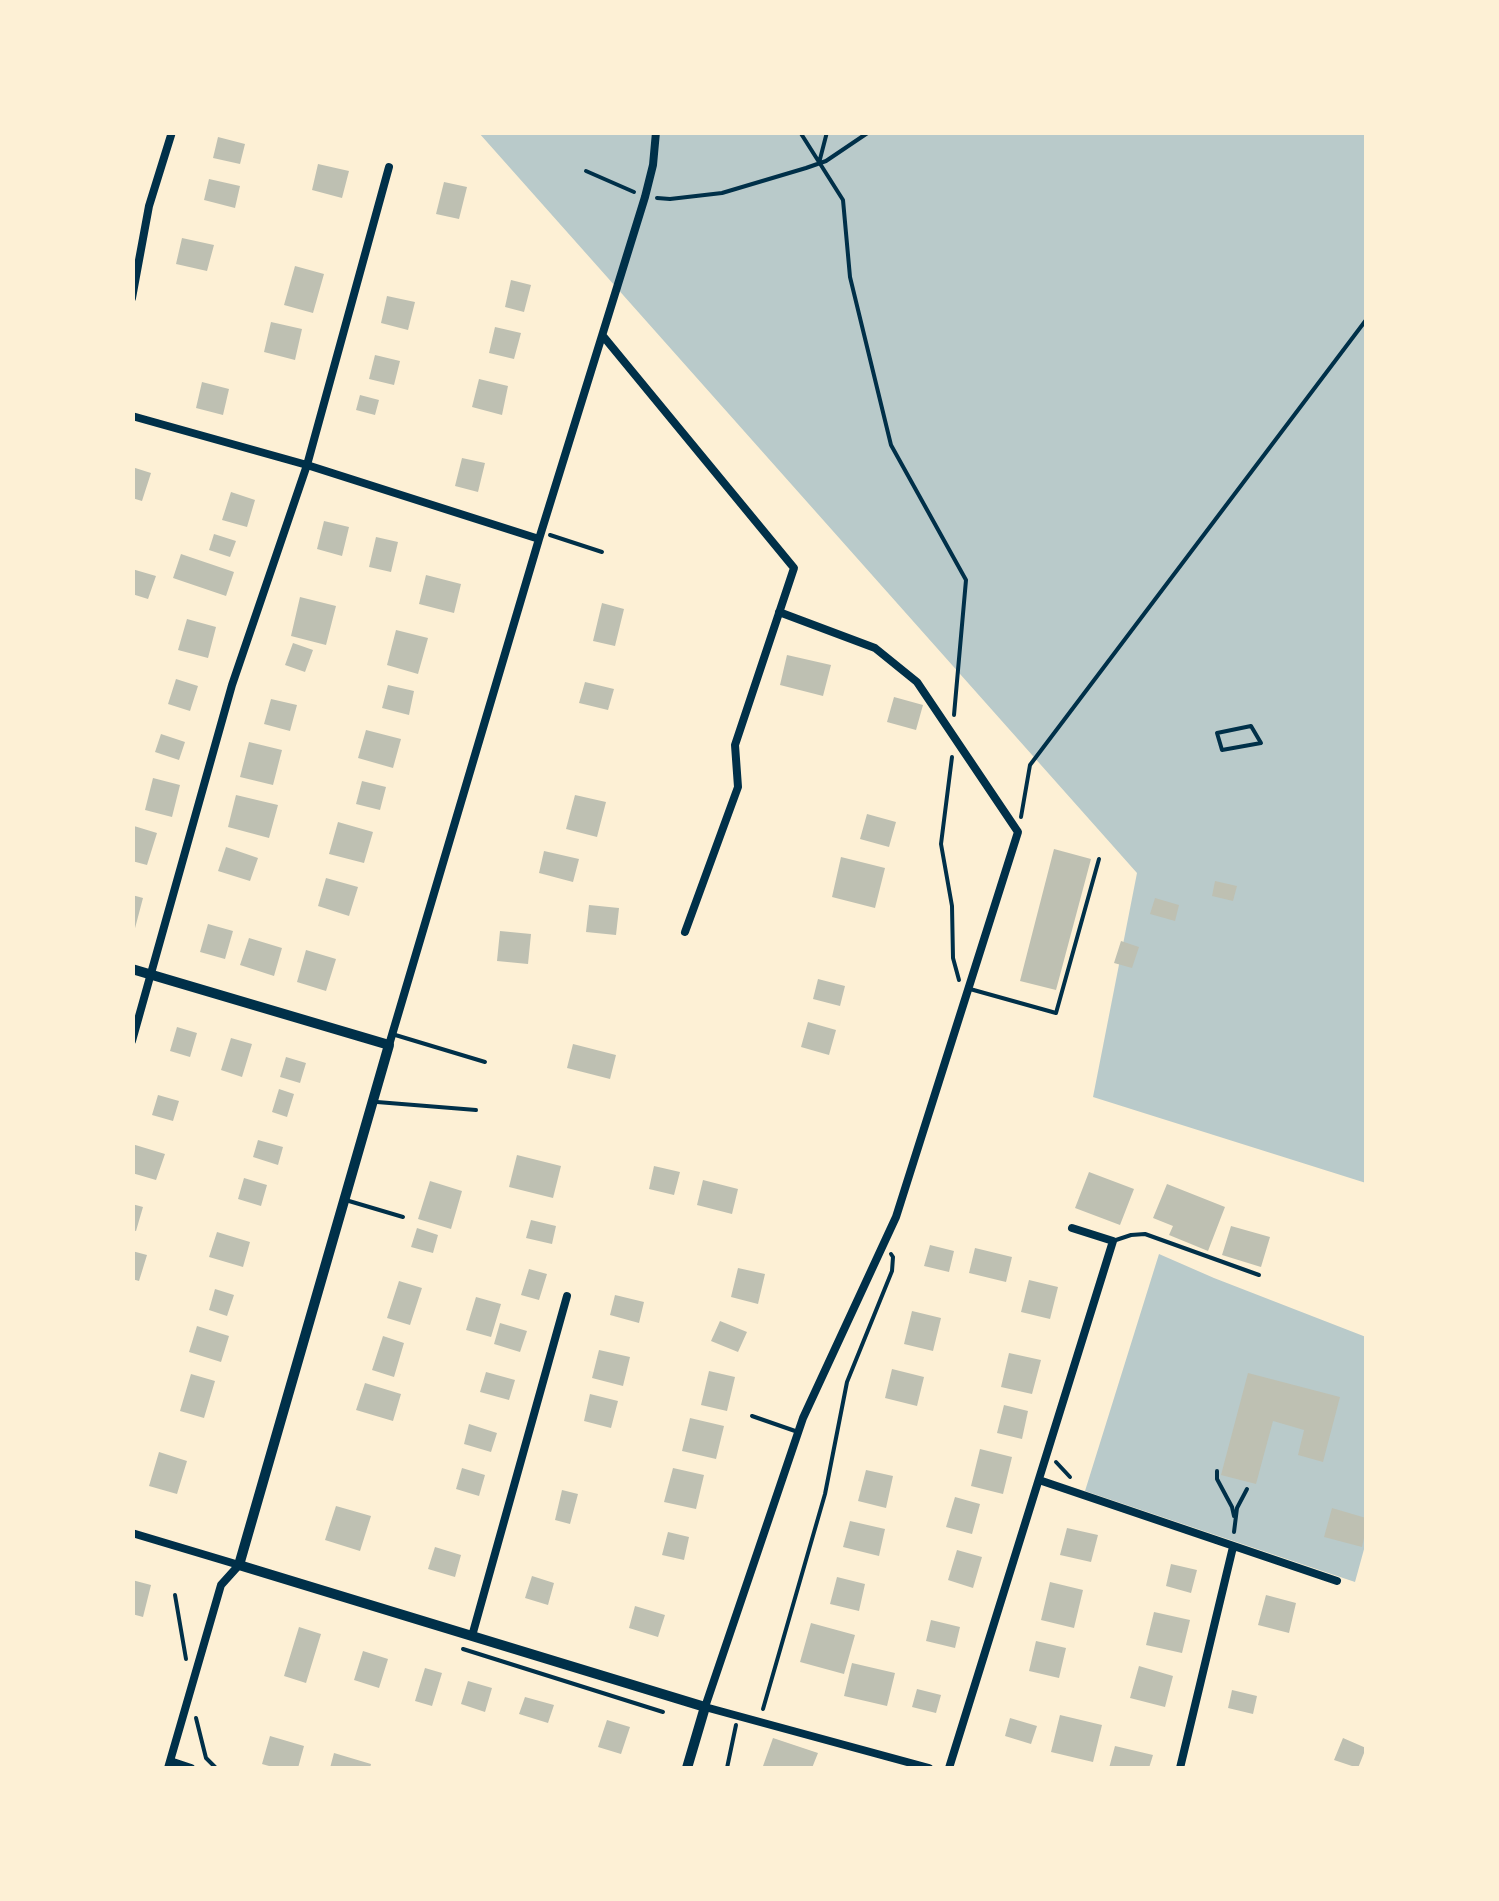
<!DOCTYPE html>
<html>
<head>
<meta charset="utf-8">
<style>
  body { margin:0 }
  #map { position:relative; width:1499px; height:1901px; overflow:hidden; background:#fdf0d5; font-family:"IBM Plex Sans",sans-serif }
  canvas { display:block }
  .frame { position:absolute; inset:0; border:135px solid #fdf0d5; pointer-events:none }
</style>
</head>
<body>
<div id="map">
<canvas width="1499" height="1901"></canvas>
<div class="frame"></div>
</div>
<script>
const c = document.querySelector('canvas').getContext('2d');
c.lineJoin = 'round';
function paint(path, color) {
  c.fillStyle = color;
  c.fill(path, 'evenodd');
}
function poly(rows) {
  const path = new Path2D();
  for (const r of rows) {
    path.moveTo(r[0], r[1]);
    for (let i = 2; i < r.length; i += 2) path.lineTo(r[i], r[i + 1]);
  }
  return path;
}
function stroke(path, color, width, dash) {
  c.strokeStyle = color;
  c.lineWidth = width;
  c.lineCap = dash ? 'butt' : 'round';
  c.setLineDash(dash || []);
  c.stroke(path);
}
paint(poly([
  [479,133,1366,133,1366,1183,1093,1097,1137,873],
  [1159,1254,1214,1278,1366,1337,1366,1542,1355,1582,1085,1491]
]), '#b9caca');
paint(poly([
  [218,137,245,144,240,164,213,158],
  [318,164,349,171,342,198,312,190],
  [209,179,240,186,235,208,204,200],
  [444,182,467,187,459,219,436,214],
  [182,238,214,245,207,271,176,264],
  [295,266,324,274,313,313,284,305],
  [511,280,531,285,524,312,505,307],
  [387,296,415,302,408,330,381,323],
  [271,322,302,329,295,360,264,352],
  [495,327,521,333,514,359,489,353],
  [375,355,400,361,394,385,369,379],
  [479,379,508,386,502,415,472,407],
  [202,382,229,389,223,415,196,408],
  [360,395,379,400,375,415,356,410],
  [462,458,485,463,478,492,455,486],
  [132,467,151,473,142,501,132,498],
  [231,492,255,500,247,527,222,520],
  [324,521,349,527,342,556,317,549],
  [214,534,236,541,230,557,209,550],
  [376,537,398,542,391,572,369,567],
  [181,554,234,572,226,596,173,578],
  [132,569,156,576,148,599,132,594],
  [426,575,461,584,454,613,419,604],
  [300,597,336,606,326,645,291,636],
  [602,603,624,609,615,646,593,641],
  [187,619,216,627,208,658,178,650],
  [396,630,428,638,418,674,387,665],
  [293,643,313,650,305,672,285,665],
  [787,655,831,665,823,696,780,685],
  [176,679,198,686,190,711,168,704],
  [585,682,614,689,608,710,579,703],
  [388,685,414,691,409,715,382,708],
  [894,697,923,705,916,730,887,722],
  [271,699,297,705,290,731,264,724],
  [366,730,401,739,393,768,358,758],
  [161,734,185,742,179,760,155,752],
  [249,742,282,750,273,785,240,777],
  [153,778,180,785,172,817,145,810],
  [362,781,386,787,380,810,356,804],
  [236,795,278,805,269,838,228,827],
  [575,795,606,802,597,837,566,829],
  [867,814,896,822,889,847,860,839],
  [338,822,373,832,364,863,329,854],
  [134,826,157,833,147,865,132,861],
  [226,847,258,858,250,881,218,871],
  [1054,849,1091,859,1056,990,1020,981],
  [544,851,579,859,573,882,539,873],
  [841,857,885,868,875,908,832,897],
  [326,878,358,887,349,916,318,906],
  [1215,881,1237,886,1233,901,1212,896],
  [132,895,143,898,134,932,132,932],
  [1155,898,1179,905,1175,921,1150,914],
  [589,905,619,908,616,935,586,932],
  [208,924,233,931,225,959,200,952],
  [500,931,531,934,528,964,497,961],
  [249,938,282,948,274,976,240,965],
  [1121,941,1139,947,1132,968,1114,963],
  [306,950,336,959,326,991,297,982],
  [818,979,845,986,840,1006,813,999],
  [808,1022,836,1030,829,1055,801,1047],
  [177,1027,197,1033,190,1057,170,1051],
  [231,1038,252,1044,242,1077,221,1070],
  [573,1044,616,1055,610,1079,567,1068],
  [286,1057,306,1063,300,1083,280,1077],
  [279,1089,294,1094,287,1117,272,1112],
  [158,1095,179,1101,173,1121,152,1115],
  [258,1140,283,1147,278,1165,253,1157],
  [132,1144,165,1154,156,1180,132,1173],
  [517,1155,561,1166,553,1198,509,1187],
  [654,1166,680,1172,674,1195,649,1189],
  [1089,1172,1134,1189,1120,1225,1075,1208],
  [244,1178,267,1185,261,1206,238,1199],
  [703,1180,738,1189,732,1214,697,1205],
  [430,1181,462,1191,451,1229,418,1219],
  [1167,1184,1225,1207,1208,1251,1169,1235,1173,1226,1153,1218],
  [132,1204,143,1207,136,1231,132,1230],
  [531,1220,556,1226,552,1244,526,1238],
  [1231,1226,1270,1237,1261,1267,1222,1255],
  [417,1228,438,1235,433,1253,411,1247],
  [217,1232,250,1242,243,1267,209,1257],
  [930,1245,954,1251,949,1272,924,1266],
  [975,1248,1012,1257,1006,1282,969,1273],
  [132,1251,147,1255,139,1281,132,1279],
  [738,1268,765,1274,758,1304,731,1297],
  [529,1269,547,1274,539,1300,521,1295],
  [1029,1280,1058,1287,1050,1319,1021,1312],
  [399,1281,422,1288,410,1325,387,1318],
  [215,1289,234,1295,227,1316,209,1310],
  [615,1295,644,1302,639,1323,610,1315],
  [476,1297,501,1304,491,1337,466,1330],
  [912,1311,941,1318,933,1351,904,1344],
  [720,1321,747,1332,738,1352,711,1341],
  [500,1323,527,1331,520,1352,494,1344],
  [197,1326,229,1336,221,1362,189,1352],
  [383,1336,404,1343,394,1377,372,1370],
  [599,1350,630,1357,623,1386,592,1378],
  [1009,1353,1041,1360,1032,1394,1001,1387],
  [892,1369,924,1377,917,1406,885,1398],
  [709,1371,735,1377,727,1411,701,1405],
  [486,1372,515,1380,509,1400,480,1392],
  [1248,1373,1340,1397,1323,1462,1298,1455,1304,1430,1273,1421,1256,1484,1221,1475],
  [191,1374,215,1381,204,1418,180,1411],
  [365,1383,401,1394,393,1421,356,1410],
  [590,1394,618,1401,611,1428,584,1421],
  [1004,1405,1028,1411,1022,1439,997,1433],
  [690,1418,724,1426,716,1459,682,1451],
  [469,1424,497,1433,491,1452,464,1444],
  [980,1449,1012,1457,1003,1494,971,1486],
  [159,1452,187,1461,177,1494,149,1486],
  [462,1468,485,1475,479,1496,456,1489],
  [673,1468,704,1475,696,1509,664,1502],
  [866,1470,893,1476,886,1508,858,1501],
  [562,1490,578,1494,570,1524,555,1520],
  [955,1497,980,1504,972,1534,946,1527],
  [336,1506,371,1516,360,1551,325,1540],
  [1332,1508,1366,1518,1366,1529,1362,1547,1324,1537],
  [850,1521,885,1529,879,1556,843,1547],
  [1067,1528,1098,1535,1091,1562,1060,1555],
  [668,1532,689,1537,684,1560,662,1555],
  [435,1547,461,1555,455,1577,428,1569],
  [957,1550,982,1557,973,1588,948,1580],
  [1171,1564,1197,1570,1191,1593,1166,1586],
  [532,1576,554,1583,548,1605,525,1598],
  [837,1577,865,1584,859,1611,830,1604],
  [132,1580,151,1585,143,1617,132,1614],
  [1050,1582,1083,1590,1074,1628,1041,1620],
  [1266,1595,1296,1603,1289,1633,1258,1625],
  [635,1606,665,1615,658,1637,629,1628],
  [1154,1612,1190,1620,1182,1653,1146,1645],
  [931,1620,960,1627,955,1648,926,1641],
  [811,1623,855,1635,844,1674,800,1662],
  [299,1627,321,1634,306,1683,284,1676],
  [1036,1641,1066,1648,1059,1678,1029,1671],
  [363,1651,388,1659,379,1688,354,1680],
  [852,1663,895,1673,887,1706,844,1696],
  [1139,1666,1173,1676,1165,1707,1130,1698],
  [425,1668,442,1673,432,1706,415,1701],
  [468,1681,492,1688,485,1712,461,1704],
  [917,1689,941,1695,936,1713,912,1707],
  [1232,1690,1257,1696,1253,1714,1228,1708],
  [525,1697,554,1705,548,1723,519,1714],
  [1060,1715,1102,1725,1093,1762,1051,1752],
  [1010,1718,1037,1726,1031,1744,1005,1736],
  [607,1720,630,1727,621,1754,598,1747],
  [270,1736,304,1746,298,1768,276,1768,262,1764],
  [773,1738,818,1753,812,1768,771,1768,763,1766],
  [1343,1738,1366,1748,1358,1768,1334,1760],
  [1115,1746,1153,1755,1149,1768,1109,1768],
  [334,1753,371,1764,370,1768,330,1768]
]), '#bec0b2');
stroke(poly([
  [800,132,843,200,850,277,891,445,966,580,954,715],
  [819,163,827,132],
  [586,171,634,192],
  [657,198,670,199,722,193,806,168,826,161,869,132],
  [550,535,602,552],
  [1251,726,1261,743,1222,750,1217,733,1251,726],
  [952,757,941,844,952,906,953,958,959,980],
  [1021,817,1030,765,1366,320],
  [1056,1462,1070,1477],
  [1217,1471,1217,1479,1232,1507,1234,1516],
  [1234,1532,1237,1508,1247,1489],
  [175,1595,186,1659],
  [463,1649,663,1712],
  [763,1709,825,1494,847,1382,892,1271,893,1257,891,1254],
  [196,1718,206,1758,216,1768],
  [727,1768,736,1725]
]), '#003049', 4);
stroke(poly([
  [970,989,1056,1013,1099,859],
  [392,1034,485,1062],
  [377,1102,476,1110],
  [349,1201,403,1217],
  [1113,1241,1131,1235,1145,1234,1259,1275],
  [752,1416,798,1432]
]), '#003049', 4);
stroke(poly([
  [132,298,149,206,172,132],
  [603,336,794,568,735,745,738,787,685,932],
  [132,416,307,465,539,539],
  [779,612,875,648,917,682,1018,832,896,1217,803,1418,705,1707,929,1768],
  [132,1041,232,685,307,465,389,167],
  [389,1045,539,539,645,197,653,165,656,132],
  [1039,1480,1337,1581],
  [132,1533,239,1565,221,1585,168,1768],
  [472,1636,567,1296],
  [170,1761,191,1768],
  [949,1768,1113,1241,1072,1228],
  [1180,1768,1233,1547]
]), '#003049', 8);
stroke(poly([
  [132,969,389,1045,239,1565,705,1707,687,1768]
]), '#003049', 10);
</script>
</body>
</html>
